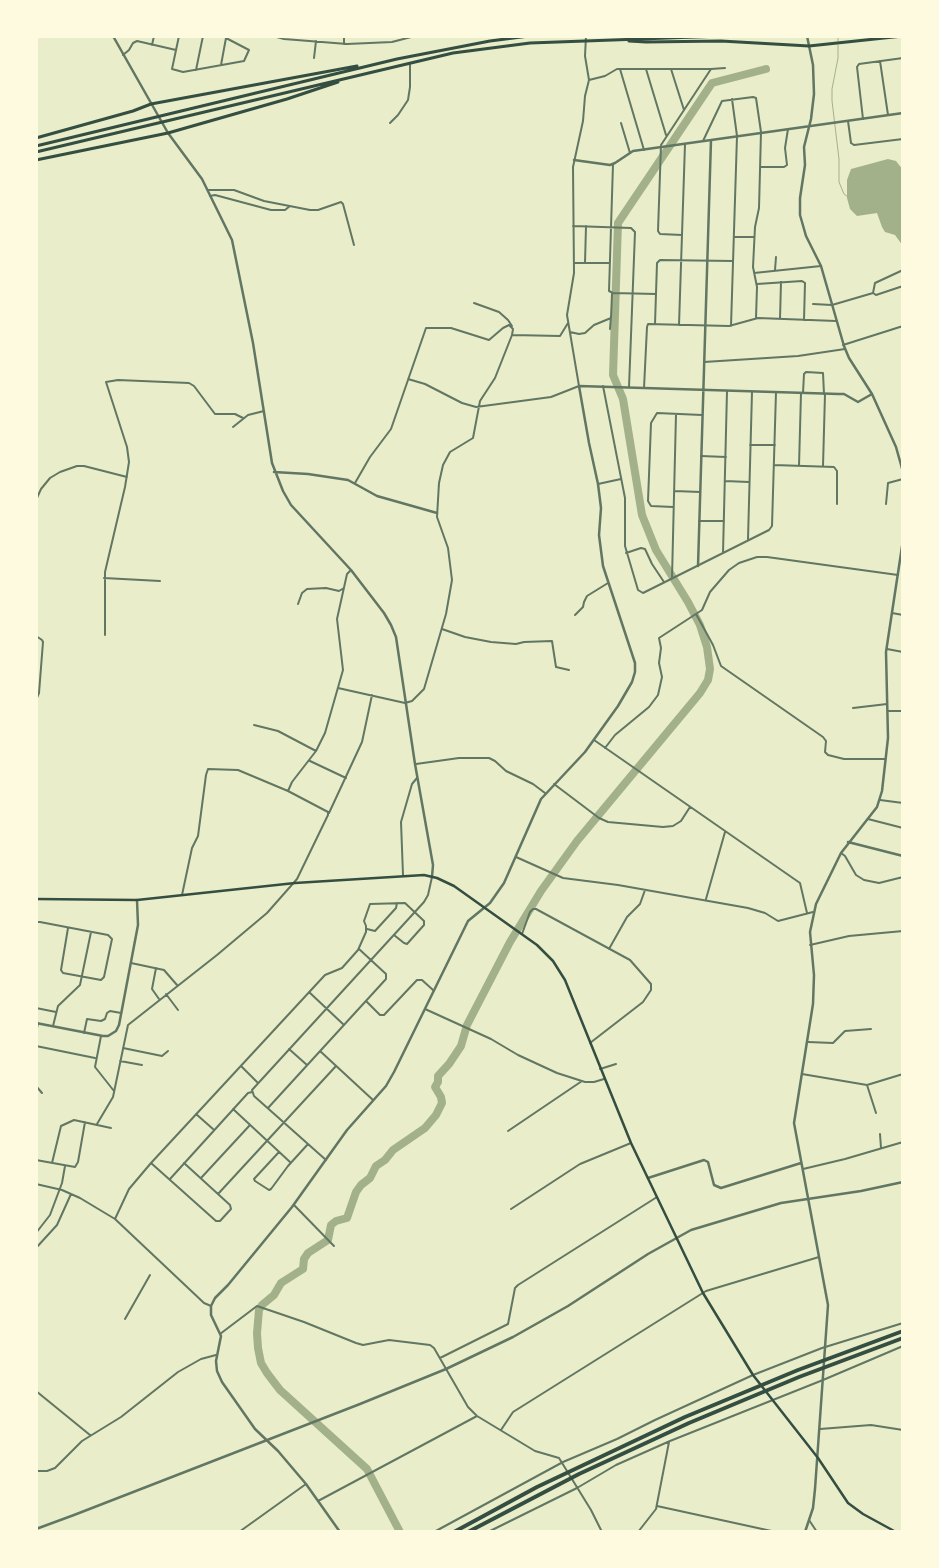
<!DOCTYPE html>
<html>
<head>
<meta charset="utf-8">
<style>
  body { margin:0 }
  #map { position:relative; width:939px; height:1568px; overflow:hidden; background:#e9edc9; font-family:Spectral,serif }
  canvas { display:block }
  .frame { position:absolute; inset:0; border:38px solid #fefae0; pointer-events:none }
</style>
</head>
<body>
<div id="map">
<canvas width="939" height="1568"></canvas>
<div class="frame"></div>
</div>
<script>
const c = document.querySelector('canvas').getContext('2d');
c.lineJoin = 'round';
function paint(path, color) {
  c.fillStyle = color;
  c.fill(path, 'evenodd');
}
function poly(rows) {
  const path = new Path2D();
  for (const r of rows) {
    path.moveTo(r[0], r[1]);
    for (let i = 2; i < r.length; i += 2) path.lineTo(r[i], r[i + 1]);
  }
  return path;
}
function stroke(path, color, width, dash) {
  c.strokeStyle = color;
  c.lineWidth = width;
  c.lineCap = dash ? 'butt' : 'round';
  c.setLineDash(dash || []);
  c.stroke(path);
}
paint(poly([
  [888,159,896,161,903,170,903,246,895,235,885,232,882,227,877,213,857,216,850,209,847,198,847,180,851,169]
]), '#a3b18a');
stroke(poly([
  [838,41,838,36],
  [838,45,838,58,832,89,832,101,839,159,839,182,844,194,848,197]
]), '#a3b18a', 1);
stroke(poly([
  [400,1532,367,1469,280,1390,267,1373,261,1363,258,1348,257,1333,259,1310,262,1305,274,1295,281,1283,303,1269,304,1259,308,1253,328,1240,331,1225,336,1221,347,1218,356,1192,361,1185,370,1178,376,1166,385,1160,393,1150,425,1128,436,1115,442,1103,441,1097,435,1087,438,1082,438,1076,449,1064,461,1046,467,1025,510,942,541,891,577,841,700,693,708,680,710,669,707,647,700,625,688,602,656,550,642,515,623,399,613,375,618,223,712,83,766,69]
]), '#a3b18a', 8);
stroke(poly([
  [179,36,172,69,183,72,244,61,249,50,226,38,227,36],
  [273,36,284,39,347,44,392,42,415,36],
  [344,44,344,36],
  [152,45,154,36],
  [123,55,129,50,133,43,137,41,176,50],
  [314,58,316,41],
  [880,61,888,115],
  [221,65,226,38],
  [620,69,644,150],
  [646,69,666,135],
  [671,69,684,110],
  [711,69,725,68],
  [196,70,203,36],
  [589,80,605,76,617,69,711,69,661,145,658,231,660,234,682,235],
  [863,119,857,67,859,64,903,58],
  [848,121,851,143,854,145,903,139],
  [390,123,398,115,408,100,410,87,410,65],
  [621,123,630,153],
  [703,141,722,101,753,97,756,98,761,132,759,208,755,227,753,267,757,287,756,318],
  [613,164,609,291,613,293,656,294],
  [760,167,784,167,787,165,785,148,788,129],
  [208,190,234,190,264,201,310,210,318,210,341,202,343,204,354,245],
  [210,196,215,195,271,210,285,210,290,206],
  [573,226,631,228,635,232,629,387],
  [734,237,754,237],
  [574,263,609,263],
  [585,263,586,226],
  [775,270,776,257],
  [754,273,821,266],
  [757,284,802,281,805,283,804,320],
  [873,293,875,283,903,270],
  [474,303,499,312,508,320,512,326],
  [813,304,832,305,873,293,876,295,903,286],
  [780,319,781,282],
  [655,324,657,263,660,260,733,261],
  [679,325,685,144],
  [731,326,737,136,732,99],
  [610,329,611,316],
  [570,332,579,334,585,333,594,325,611,318,612,294],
  [843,345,903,326],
  [704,362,798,356,845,349],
  [408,379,425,384,462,403,476,407,551,397,579,386,567,315,574,273,573,167,583,121,585,96,589,80,585,56,586,36],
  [603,386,625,498,625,546,638,590,643,593,769,530,772,526,776,392],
  [644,388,647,327,648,324,729,326,758,318,836,321],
  [803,393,804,374,806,372,823,373,824,394],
  [233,427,248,415,264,411],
  [750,445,775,445],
  [701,456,726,457],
  [774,465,834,467,837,471,837,504],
  [799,466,801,393],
  [823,466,825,394],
  [725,481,749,482],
  [355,483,370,457,391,429,426,328,451,328,489,340,503,328,509,325,513,329,512,335],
  [598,484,621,479],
  [675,491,700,492],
  [36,500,41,489,50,478,60,472,77,466,84,466,127,477],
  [886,504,888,483,903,479],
  [673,507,651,506,648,501,651,423,657,413,702,415],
  [699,521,724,521],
  [748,539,752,392],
  [626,553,641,548,645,549,652,564,664,582],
  [723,553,727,391],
  [104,578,160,581],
  [672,578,676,414],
  [298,604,302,593,307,589,326,588,339,591,344,588],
  [892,613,903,615],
  [696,614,713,645,721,666,823,737,826,741,825,752,828,755,844,759,885,759],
  [575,615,583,607,584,602,587,596,608,583],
  [442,629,465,637,491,642,516,644,524,642,552,641,556,667,569,670],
  [105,635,105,572,125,487,129,462,127,447,106,382,118,380,189,383,194,386,215,414,235,414,243,418],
  [36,636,42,640,43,642,39,693,36,700],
  [887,649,903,652],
  [338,688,405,703,412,701,424,689,446,614,452,580,448,548,437,517,439,483,443,465,450,452,473,438,480,401,495,378,512,335,560,336,568,323],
  [853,708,887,704],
  [888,711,903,711],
  [254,725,278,731,316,751],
  [594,740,800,883,807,913],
  [605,748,615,735,649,707,658,695,662,677,659,663,661,648,659,638,702,610,710,592,729,570,739,563,757,557,767,557,898,575],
  [310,761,346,778],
  [416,764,459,758,489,758,495,761,506,771,533,784,545,793],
  [554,784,599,818,608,822,663,827,673,826,681,821,690,807],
  [288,791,292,782,316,751,325,733,343,670,337,619,347,574,351,570],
  [880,800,903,803],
  [329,813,362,742,372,695],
  [868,819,903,828],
  [841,853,845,856,856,875,864,880,879,883,903,877],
  [516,857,563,878,618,885,748,908,765,913,778,921,813,912],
  [403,875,401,822,412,784,417,778],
  [706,899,725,832],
  [38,922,40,922,108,935,112,939,104,977,101,980,63,973,61,970,68,928],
  [367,929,375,931,396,908,397,903],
  [522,934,530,912,533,909,536,909,630,960,651,984,651,990,643,1002,590,1043],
  [810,945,849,936,903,931],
  [609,949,627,917,640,904,645,890],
  [131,963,164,970,177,985],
  [156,968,152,989,159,999],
  [309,992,344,1025],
  [166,994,178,1010],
  [366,1001,380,1015,384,1015,417,980,422,980,433,990],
  [36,1008,56,1012],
  [425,1009,491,1039,518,1055,557,1073,585,1082,594,1082,604,1079],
  [53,1026,58,1006,80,985,91,932],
  [36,1033,38,1023],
  [84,1033,87,1019,101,1021,105,1019,107,1013,110,1011,121,1013],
  [101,1036,95,1067,114,1091],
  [808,1042,833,1043,845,1031,871,1029],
  [36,1046,95,1058],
  [123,1048,162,1056,168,1051],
  [289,1049,307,1065],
  [320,1051,373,1100],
  [120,1061,142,1065],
  [241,1066,258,1083],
  [600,1069,616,1064],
  [802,1074,867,1085,903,1074],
  [867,1085,876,1113],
  [36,1086,42,1093],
  [268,1108,386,979,386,974,359,949],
  [233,1109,290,1162],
  [196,1114,213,1129],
  [97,1124,113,1097,128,1025,217,955,267,913,297,879,328,815,328,812,288,791,238,770,208,769,206,775,198,836,192,848,182,895],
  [508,1131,582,1081],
  [880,1134,881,1148],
  [279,1152,254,1179,255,1181,269,1190,271,1189,288,1166,308,1144],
  [36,1160,75,1167,78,1162,85,1122],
  [326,1160,254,1096,252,1090,424,902,428,895,432,877],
  [52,1163,61,1126,74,1120,111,1128],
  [184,1163,230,1205,231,1209,220,1221,216,1221,151,1163,325,975,342,968,358,950,366,932,366,926,364,921,370,904,405,903,424,921,424,925,407,944,404,943,394,935],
  [803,1169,845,1159,903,1142],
  [201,1178,250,1125],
  [170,1179,248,1093,252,1092],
  [36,1184,62,1190,80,1198,115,1219,204,1303,211,1306],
  [218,1194,336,1066],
  [294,1205,334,1246],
  [511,1209,580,1164,631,1143],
  [115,1219,129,1189,151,1163],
  [36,1233,50,1215,62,1183,65,1166],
  [36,1248,57,1225,71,1194],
  [125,1319,150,1275],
  [220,1334,257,1306,304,1322,356,1343,363,1345,389,1340,430,1345,434,1348,468,1407,477,1416,535,1451,559,1458,591,1510,602,1532],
  [440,1358,508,1324,515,1288,518,1285,657,1197],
  [36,1391,90,1435],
  [820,1429,871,1425,903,1430],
  [501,1430,513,1412,706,1291,819,1257],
  [36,1471,47,1471,55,1468,82,1441,121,1417,178,1372,201,1359,216,1355],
  [318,1501,477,1416],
  [657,1506,776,1532],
  [809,1520,817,1532],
  [239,1532,306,1484],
  [434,1532,563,1462,617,1439,655,1420,753,1375,822,1348,903,1323],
  [488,1532,577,1488,616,1465,670,1441,823,1380,903,1346],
  [638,1532,656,1509,669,1442]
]), '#617663', 2);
stroke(poly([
  [113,36,168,133,202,179,232,240,253,343,272,463,283,491,291,505,351,570,384,613,391,625,396,637,415,764,433,865,432,877],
  [807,36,813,65,814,94,811,119,804,147,805,165,800,198,800,215,806,236,821,266,844,346,849,358,872,394,896,447,903,472],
  [574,160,610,165,615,163,633,151,903,113],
  [274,472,308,474,348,480,377,496,437,513],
  [698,566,711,140],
  [848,842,903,856],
  [36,1023,103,1036,108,1036,116,1031,119,1025,138,925,137,900],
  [648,1178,704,1160,708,1162,714,1185,721,1188,801,1163],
  [36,1529,74,1515,360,1404,446,1369,513,1337,568,1306,648,1254,691,1230,781,1203,861,1191,903,1182],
  [340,1532,306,1484,278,1451,255,1429,222,1382,217,1371,216,1361,221,1336,211,1315,211,1306,215,1298,228,1285,292,1207,347,1130,386,1086,394,1072,468,921,490,903,504,883,541,799,585,752,618,706,632,682,635,672,635,663,603,566,599,535,601,508,598,484,589,443,579,386,839,394,844,394,858,402,872,394],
  [805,1532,813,1508,815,1489,828,1305,794,1123,813,1004,814,975,810,932,816,904,841,853,877,807,882,791,888,738,886,652,903,540]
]), '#617663', 2.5);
stroke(poly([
  [36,899,137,900,295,883,424,875,437,878,454,886,537,945,553,961,565,980,631,1143,703,1293,753,1375,818,1458,848,1503,863,1514,896,1532]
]), '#344e41', 2.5);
stroke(poly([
  [629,41,646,42,721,41,809,46,903,36],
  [36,138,133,111,151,104,357,66],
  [36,146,397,59,490,41,529,36],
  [36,152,453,53,530,43,723,36],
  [36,160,168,133,287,99,338,82]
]), '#344e41', 3);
stroke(poly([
  [454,1532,537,1487,685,1417,798,1370,903,1331],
  [468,1532,579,1474,689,1423,799,1377,903,1338]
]), '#344e41', 4);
</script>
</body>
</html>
